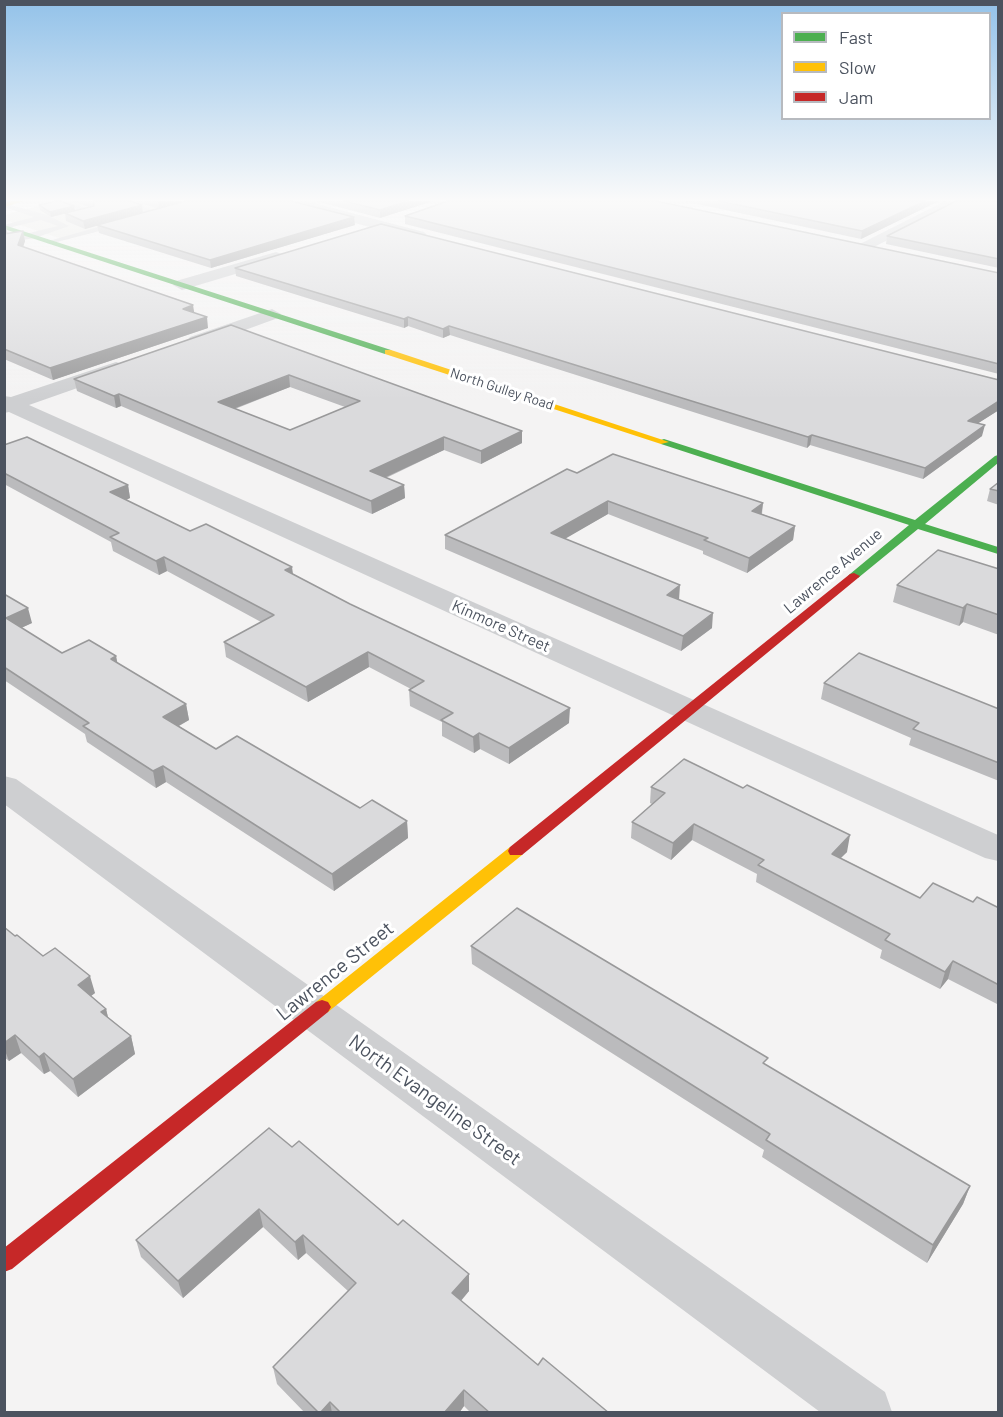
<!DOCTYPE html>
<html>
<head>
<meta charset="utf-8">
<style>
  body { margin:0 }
  #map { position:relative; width:1003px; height:1417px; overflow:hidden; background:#f4f3f3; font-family:Barlow,sans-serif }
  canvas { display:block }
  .frame { position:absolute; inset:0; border:6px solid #4c535f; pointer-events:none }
  .legend { position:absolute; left:781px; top:12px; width:210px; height:108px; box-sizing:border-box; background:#fff; border:2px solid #b7babf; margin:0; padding:8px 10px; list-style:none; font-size:18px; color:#4c535f }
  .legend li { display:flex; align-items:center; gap:12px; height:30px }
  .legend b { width:30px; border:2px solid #b7babf }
</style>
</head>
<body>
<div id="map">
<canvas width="1003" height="1417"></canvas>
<div class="frame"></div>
<ul class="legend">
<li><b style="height:8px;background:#4caf50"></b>Fast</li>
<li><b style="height:8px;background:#ffc107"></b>Slow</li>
<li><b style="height:8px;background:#c62828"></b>Jam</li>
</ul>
</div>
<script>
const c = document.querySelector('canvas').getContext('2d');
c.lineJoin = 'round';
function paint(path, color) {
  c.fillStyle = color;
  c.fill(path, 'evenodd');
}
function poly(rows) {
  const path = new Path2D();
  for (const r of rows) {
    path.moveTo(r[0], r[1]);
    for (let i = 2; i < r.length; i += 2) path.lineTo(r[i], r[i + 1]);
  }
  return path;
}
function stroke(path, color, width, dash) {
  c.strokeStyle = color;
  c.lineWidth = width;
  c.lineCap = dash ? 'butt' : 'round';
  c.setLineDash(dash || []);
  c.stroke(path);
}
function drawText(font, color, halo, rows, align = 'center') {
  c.font = font + ' Barlow,sans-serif';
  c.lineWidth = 6;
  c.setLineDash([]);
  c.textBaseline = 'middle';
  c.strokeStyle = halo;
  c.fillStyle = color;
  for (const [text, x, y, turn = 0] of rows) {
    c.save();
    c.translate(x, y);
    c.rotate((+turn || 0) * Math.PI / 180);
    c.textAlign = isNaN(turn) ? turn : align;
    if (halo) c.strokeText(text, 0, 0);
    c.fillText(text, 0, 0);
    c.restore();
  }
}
paint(poly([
  [60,201,213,201,65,240,5,220,4,216,11,213]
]), '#e7e7e2');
paint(poly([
  [53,201,64,201,95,211,79,216,77,213,83,211,53,201],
  [115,201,126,201,163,213,159,215,115,201],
  [4,203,47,215,69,226,35,238,4,243,4,239,58,226,41,220,4,229,4,225,34,217,4,207,4,203],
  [116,222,119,226,49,244,45,242,116,222]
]), '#cecfd1');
paint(poly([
  [281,201,306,201,424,232,427,235,419,240,283,204,281,201],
  [945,201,964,201,870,249,864,251,856,246,945,201],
  [276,252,282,254,284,257,282,260,182,290,173,285,176,281,276,252],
  [272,309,281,314,278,318,204,345,197,347,187,341,190,337,272,309],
  [116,362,123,364,126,368,123,372,29,405,998,835,998,861,985,858,9,412,4,413,4,396,11,397,116,362],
  [4,776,16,779,885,1392,892,1412,820,1412,4,804,4,776]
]), '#cecfd1');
paint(poly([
  [4,225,391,350,392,352,385,354,4,229,4,225],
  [664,439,915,520,995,456,998,455,998,463,925,524,998,547,998,554,918,529,858,578,850,578,848,576,850,574,909,525,661,444,661,440,664,439]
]), '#4caf50');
paint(poly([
  [12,201,24,201,4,207,4,203,12,201],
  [385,350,391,350,669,442,661,444,385,354,385,350],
  [516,846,522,847,524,851,522,855,328,1012,322,1014,316,1012,313,1007,316,1002,510,847,516,846]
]), '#ffc107');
paint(poly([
  [854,573,860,576,858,578,522,855,510,855,508,851,510,847,850,574,854,573],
  [322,1000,328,1002,331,1007,328,1012,12,1269,4,1272,4,1248,316,1002,322,1000]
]), '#c62828');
paint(poly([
  [72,201,130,201,143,213,85,229,66,221,65,213,89,207],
  [134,201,185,201,355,225,211,268,99,233,97,225,159,209],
  [316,201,433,201,380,218],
  [683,201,939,201,861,239],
  [999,202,999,268,886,244,887,236],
  [39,205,74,206,75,211,51,217,40,210],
  [405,216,999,273,999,374,405,224],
  [4,225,8,234,25,241,23,247,194,312,208,328,53,380,4,359],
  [235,268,999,380,999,410,978,423,982,436,923,479,810,445,807,448,475,343,450,335,443,338,408,326,404,328,236,276],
  [231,325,522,443,481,464,444,450,386,478,404,485,405,498,372,514,121,406,116,408,77,391,74,379],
  [290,387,345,407,290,430,235,409],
  [4,445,128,485,130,498,126,500,190,531,293,574,569,723,509,764,480,749,474,753,442,736,442,722,410,706,409,690,411,689,369,667,308,702,226,657,224,642,261,622,167,571,159,575,113,551,111,542,4,484],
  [577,473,763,503,762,514,795,526,793,540,747,573,703,554,703,551,608,514,565,538,679,600,712,628,681,651,445,549,445,535],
  [999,482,999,505,987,501,990,489],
  [999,569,999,635,963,622,959,626,893,602,897,585],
  [4,594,32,623,21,628,62,653,116,656,117,663,186,704,189,720,179,726,216,749,360,808,407,821,408,838,334,891,166,782,156,788,87,742,85,734,4,680],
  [824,683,999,709,999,781,909,745,911,738,821,699],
  [651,787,847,852,841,858,920,898,973,902,999,908,999,1005,948,979,940,989,880,958,882,950,756,882,757,874,692,840,671,860,631,838,632,822,652,804,650,803],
  [4,927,15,936,95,993,91,996,106,1009,108,1017,131,1036,135,1054,78,1097,50,1071,44,1074,21,1053,9,1061,4,1057],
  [471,946,766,1065,970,1186,963,1204,927,1263,762,1157,764,1150,472,964],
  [292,1147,398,1225,469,1274,469,1291,461,1301,538,1365,609,1413,471,1413,464,1406,459,1413,305,1413,277,1384,273,1367,348,1291,306,1253,298,1260,263,1227,183,1298,141,1257,136,1240]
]), '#bbbbbd');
paint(poly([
  [158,201,185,201,159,209],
  [408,201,433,201,380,218,380,210],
  [925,201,939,201,861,239,862,231],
  [142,205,143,213,85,229,83,221],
  [74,206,75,211,51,217,50,212],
  [354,217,355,225,211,268,210,260],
  [4,226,6,226,8,236,4,237],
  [23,231,25,241,20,256,18,245],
  [193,305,195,317,183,309],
  [207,317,208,328,53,380,50,368],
  [408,317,408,326,404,328,404,319],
  [449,326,450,335,443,338,443,329],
  [289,375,290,387,220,414,218,402],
  [119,394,121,406,116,408,114,396],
  [999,401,999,410,966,431,968,421],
  [985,425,982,436,923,479,925,468],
  [522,431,522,443,481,464,481,451],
  [812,435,810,445,807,448,808,437],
  [444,437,444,450,371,484,370,471],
  [128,485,130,498,113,506,110,492],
  [404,485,405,498,372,514,371,501],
  [608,501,608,514,551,547,551,533],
  [763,503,761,517,752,511],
  [795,526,793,540,747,573,749,558],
  [164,557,167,571,159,575,156,561],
  [292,567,294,581,285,570],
  [680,585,679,600,667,595],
  [967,604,963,622,959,626,963,608],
  [28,608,32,623,10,633,6,618],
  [713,613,712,628,681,651,683,636],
  [368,652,369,667,308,702,306,687],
  [116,656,119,671,111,659],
  [186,704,189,720,166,733,163,717],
  [570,708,569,723,509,764,509,748],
  [479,733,480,749,474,753,473,737],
  [163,766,166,782,156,788,153,771],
  [407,821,408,838,334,891,332,874],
  [694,824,692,840,671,860,673,843],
  [850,835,847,852,828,870,832,854],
  [953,961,948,979,940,989,945,972],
  [90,976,95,993,83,1002,78,985],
  [106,1009,110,1026,101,1012],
  [15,1035,21,1053,9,1061,4,1048,4,1043],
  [131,1036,135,1054,78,1097,73,1079],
  [44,1053,50,1071,44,1074,39,1057],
  [970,1186,963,1204,927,1263,933,1245],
  [259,1209,263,1227,183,1298,178,1281],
  [303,1235,306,1253,298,1260,295,1242],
  [469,1274,469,1291,452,1311,452,1293],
  [464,1390,464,1406,459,1413,444,1413],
  [330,1402,332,1413,320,1413]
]), '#99999a');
const building = poly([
  [57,201,60,201,74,206,50,212,39,205,57,201],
  [94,201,130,201,142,205,83,221,65,213,94,206,94,201],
  [186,201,291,201,354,217,210,260,97,225,186,201],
  [344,201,408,201,380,210,344,201],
  [448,201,656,201,999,273,999,364,405,216,448,201],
  [719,201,925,201,862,231,719,201],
  [956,201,992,201,999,202,999,259,887,236,956,201],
  [381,224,999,380,999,401,968,421,985,425,925,468,812,435,808,437,475,334,449,326,443,329,408,317,404,319,235,268,381,224],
  [23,231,18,245,193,305,183,309,207,317,50,368,4,349,4,234,23,231],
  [231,325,522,431,481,451,444,437,370,471,404,485,371,501,119,394,114,396,74,379,231,325],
  [289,375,360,401,290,430,218,402,289,375],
  [27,437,128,485,110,492,190,531,206,524,292,567,285,570,350,604,570,708,509,748,479,733,473,737,441,720,453,713,409,690,424,681,368,652,306,687,224,642,274,615,164,557,156,561,110,537,119,533,4,473,4,445,27,437],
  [613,454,763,503,752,511,795,526,749,558,704,540,708,538,608,501,551,533,680,585,667,595,713,613,683,636,445,535,567,469,577,473,613,454],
  [999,482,999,491,990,489,999,482],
  [938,550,999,569,999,615,967,604,963,608,897,585,938,550],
  [4,594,28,608,6,618,62,653,89,640,116,656,111,659,186,704,163,717,216,749,237,736,360,808,372,800,407,821,332,874,163,766,153,771,83,726,89,723,4,667,4,594],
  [859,653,999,709,999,763,913,729,919,723,824,683,859,653],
  [684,759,743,788,747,785,850,835,832,854,920,898,933,883,973,902,977,897,999,908,999,985,953,961,945,972,885,940,890,934,758,865,764,860,694,824,673,843,632,822,665,793,651,787,684,759],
  [517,908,768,1058,763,1063,970,1186,933,1245,766,1140,770,1134,471,946,517,908],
  [4,927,15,936,17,935,43,956,55,948,90,976,78,985,106,1009,101,1012,131,1036,73,1079,44,1053,39,1057,15,1035,4,1043,4,927],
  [269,1128,292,1147,299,1141,398,1225,403,1220,469,1274,452,1293,538,1365,543,1358,609,1413,490,1413,464,1390,444,1413,341,1413,330,1402,320,1413,319,1413,273,1367,356,1283,303,1235,295,1242,259,1209,178,1281,136,1240,269,1128]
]);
paint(building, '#dadadc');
stroke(building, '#99999a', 1.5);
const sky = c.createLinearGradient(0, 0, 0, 400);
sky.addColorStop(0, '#93c2e9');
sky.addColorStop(0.5, '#fafafa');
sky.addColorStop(1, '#fafafa00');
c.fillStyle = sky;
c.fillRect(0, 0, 1003, 400);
drawText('14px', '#4c535f', '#fff', [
  ["North Gulley Road",502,389,18]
]);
drawText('16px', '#4c535f', '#fff', [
  ["Lawrence Avenue",833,571,-40],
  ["Kinmore Street",501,626,24]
]);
drawText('20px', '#4c535f', '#fff', [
  ["Lawrence Street",335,971,-39],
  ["North Evangeline Street",435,1100,36]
]);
</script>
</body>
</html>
